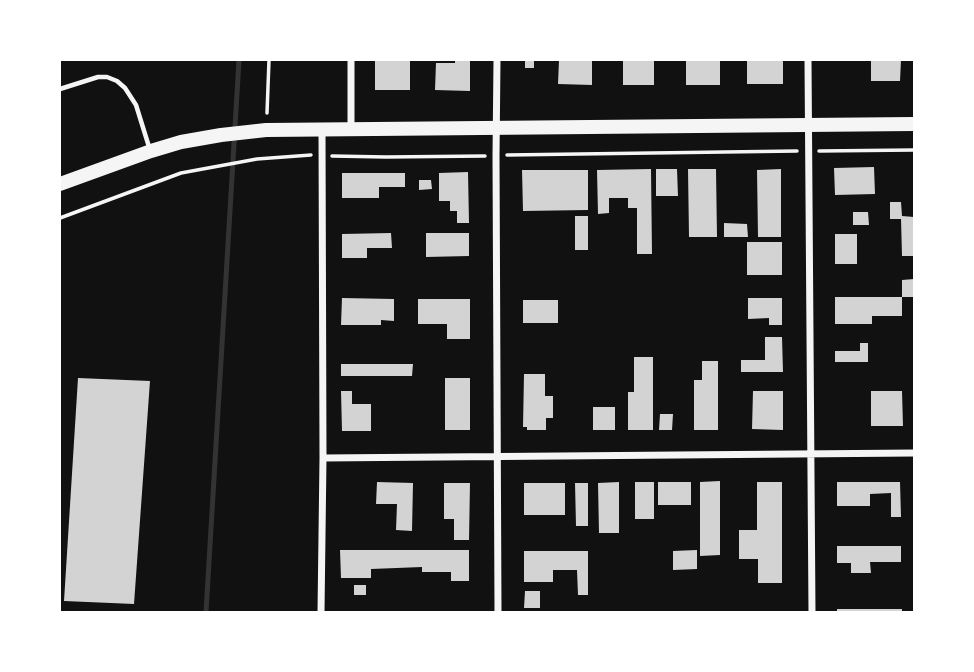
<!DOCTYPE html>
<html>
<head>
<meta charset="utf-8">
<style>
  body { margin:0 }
  #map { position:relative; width:974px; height:672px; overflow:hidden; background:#111; font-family:"PT Sans Narrow",sans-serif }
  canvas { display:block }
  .frame { position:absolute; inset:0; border:61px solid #fff; pointer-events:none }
</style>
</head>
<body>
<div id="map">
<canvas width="974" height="672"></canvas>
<div class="frame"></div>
</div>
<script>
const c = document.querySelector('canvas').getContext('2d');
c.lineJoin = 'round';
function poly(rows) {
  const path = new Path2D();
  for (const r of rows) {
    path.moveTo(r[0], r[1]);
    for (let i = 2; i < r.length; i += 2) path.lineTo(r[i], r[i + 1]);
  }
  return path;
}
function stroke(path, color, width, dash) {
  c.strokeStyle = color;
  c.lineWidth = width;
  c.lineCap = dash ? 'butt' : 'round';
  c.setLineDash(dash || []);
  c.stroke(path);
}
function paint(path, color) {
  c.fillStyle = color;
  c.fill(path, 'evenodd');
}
stroke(poly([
  [206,612,239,60]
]), '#333', 5);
paint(poly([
  [375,60,410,60,410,90,375,90],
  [455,60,470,60,470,91,435,90,436,63,455,63],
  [525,60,534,60,534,68,525,68],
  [559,60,592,60,592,85,558,84],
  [623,60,654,60,654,85,623,85],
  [686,60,720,60,720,85,686,85],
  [747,60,783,60,783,84,747,84],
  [871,60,901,60,900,81,871,81],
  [874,167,875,194,835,195,834,168],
  [651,169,652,254,637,254,637,208,628,208,628,198,609,198,609,213,598,214,597,170],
  [656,169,677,169,678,196,656,196],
  [688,169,716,169,717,237,689,237],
  [781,169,781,237,758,237,757,170],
  [522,170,588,170,588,210,523,211],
  [468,172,469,223,457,223,457,211,450,211,450,201,439,201,439,173],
  [342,173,405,173,405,187,379,187,379,198,342,198],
  [419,180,431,180,432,189,419,190],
  [890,202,901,202,902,216,914,217,914,256,902,256,901,219,890,219],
  [853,212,868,212,869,225,853,225],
  [575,216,588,216,588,250,575,250],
  [724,223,747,224,748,237,724,237],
  [391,233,392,248,367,248,367,258,342,258,342,234],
  [426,233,469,233,469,256,426,257],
  [835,234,857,234,857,264,835,264],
  [747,242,782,242,782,275,747,275],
  [914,279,914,297,902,297,902,316,872,316,872,324,835,324,835,297,902,297,902,280],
  [342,298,394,299,394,321,381,320,381,325,341,325],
  [748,298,782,298,782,325,769,325,769,318,748,319],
  [418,299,470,299,470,339,447,339,447,324,418,324],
  [523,300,558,300,558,323,523,323],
  [765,337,782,337,783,372,741,372,741,360,765,360],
  [860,343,868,343,868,362,835,362,835,351,860,351],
  [634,357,653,357,653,430,628,430,628,392,634,392],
  [702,361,718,361,718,430,694,430,694,380,702,380],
  [341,364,413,364,412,376,341,376],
  [524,374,545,374,545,396,553,396,553,418,546,418,546,430,527,430,527,427,523,427],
  [78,378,150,381,134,604,64,601],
  [445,378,470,378,470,430,445,430],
  [341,391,352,391,352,404,371,404,371,431,342,431],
  [753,391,783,391,783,430,752,429],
  [871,391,902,391,903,426,871,426],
  [593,407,615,407,615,430,593,430],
  [660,414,673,414,672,430,659,430],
  [720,481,720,555,700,556,700,482],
  [377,482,413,483,412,531,396,530,397,504,376,504],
  [619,482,619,533,599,533,598,483],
  [635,482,654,482,654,519,635,519],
  [658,482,691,482,691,505,658,505],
  [757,482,782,482,782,583,758,583,758,559,739,559,739,530,757,530],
  [837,482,900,482,901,517,891,517,891,493,870,494,870,506,837,506],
  [444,483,470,483,469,540,454,540,454,519,444,519],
  [524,483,565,483,565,515,524,515],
  [575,483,588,483,588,526,576,526],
  [837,546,901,546,901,562,870,562,871,573,851,573,851,563,837,563],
  [340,550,469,550,469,581,451,581,451,572,422,572,422,567,371,569,371,578,341,578],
  [697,550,697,569,673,570,673,551],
  [524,551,588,551,588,595,578,595,577,570,553,570,553,582,524,582],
  [354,585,366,585,366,595,354,595],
  [525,591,540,591,540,608,524,608],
  [837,609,902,609,902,612,837,612]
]), '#d3d3d3');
stroke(poly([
  [267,113,269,60],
  [819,151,914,150],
  [507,155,797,151],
  [332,156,386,157,485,156],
  [60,218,181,173,257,159,311,155]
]), '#f5f5f5', 3.5);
stroke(poly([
  [60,89,98,77,107,77,117,81,125,88,136,105,150,150]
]), '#f5f5f5', 4.5);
stroke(poly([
  [497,60,496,156,498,612],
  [808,60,812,612],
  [351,128,351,60],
  [323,458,914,453],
  [321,612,323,458,322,129]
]), '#f5f5f5', 7);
stroke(poly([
  [60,184,151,151,181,142,221,135,266,130,914,124]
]), '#f5f5f5', 14);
</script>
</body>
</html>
